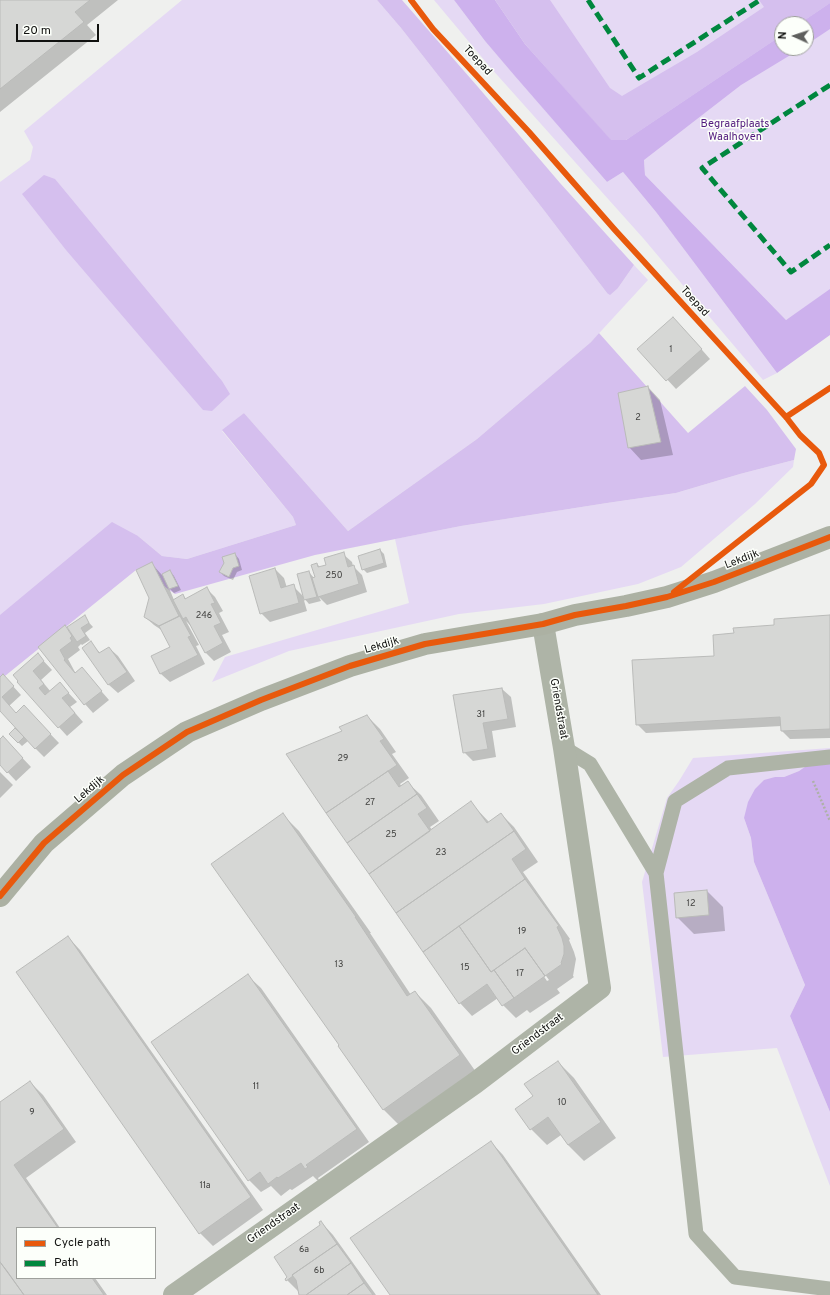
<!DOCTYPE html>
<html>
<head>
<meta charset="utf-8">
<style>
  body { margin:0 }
  #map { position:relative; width:830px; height:1295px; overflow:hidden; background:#eff0ee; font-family:Overpass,sans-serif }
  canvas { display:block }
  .legend { position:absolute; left:16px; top:1227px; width:140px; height:52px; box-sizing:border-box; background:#fcfffa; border:1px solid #9ea09c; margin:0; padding:5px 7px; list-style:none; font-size:12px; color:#10110f }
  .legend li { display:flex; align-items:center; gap:8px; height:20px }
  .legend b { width:20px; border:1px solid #9ea09c }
  .north { position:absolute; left:774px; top:16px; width:40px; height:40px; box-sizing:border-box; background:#fcfffa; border:1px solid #9ea09c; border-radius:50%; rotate:273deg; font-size:11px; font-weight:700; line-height:16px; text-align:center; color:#10110f }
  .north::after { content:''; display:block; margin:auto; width:14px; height:18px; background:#5e5f5d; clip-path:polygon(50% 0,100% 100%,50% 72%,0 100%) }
  .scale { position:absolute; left:16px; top:24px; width:83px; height:18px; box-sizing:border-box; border:2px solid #10110f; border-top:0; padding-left:5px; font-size:12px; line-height:14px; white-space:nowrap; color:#10110f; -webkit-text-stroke:3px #fcfffa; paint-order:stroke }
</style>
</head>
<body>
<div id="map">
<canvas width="830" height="1295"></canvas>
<ul class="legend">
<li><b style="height:5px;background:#e8590c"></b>Cycle path</li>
<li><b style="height:5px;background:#00873e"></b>Path</li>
</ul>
<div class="north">N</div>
<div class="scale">20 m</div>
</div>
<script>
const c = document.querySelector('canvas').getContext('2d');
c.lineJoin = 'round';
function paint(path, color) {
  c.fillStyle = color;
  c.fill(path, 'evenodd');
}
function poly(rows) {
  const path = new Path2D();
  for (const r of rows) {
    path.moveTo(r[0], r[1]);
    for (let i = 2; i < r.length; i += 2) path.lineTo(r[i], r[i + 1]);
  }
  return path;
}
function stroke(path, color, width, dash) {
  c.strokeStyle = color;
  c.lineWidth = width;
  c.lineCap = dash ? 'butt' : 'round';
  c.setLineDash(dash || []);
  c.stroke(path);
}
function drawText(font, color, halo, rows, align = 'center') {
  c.font = font + ' Overpass,sans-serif';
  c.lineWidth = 3;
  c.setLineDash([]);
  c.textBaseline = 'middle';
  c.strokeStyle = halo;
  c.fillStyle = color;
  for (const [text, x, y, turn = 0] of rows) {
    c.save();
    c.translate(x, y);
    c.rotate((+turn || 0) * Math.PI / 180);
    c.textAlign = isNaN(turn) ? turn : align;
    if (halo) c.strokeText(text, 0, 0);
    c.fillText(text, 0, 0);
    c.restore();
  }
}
paint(poly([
  [182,0,377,0,401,28,543,209,607,293,618,288,634,265,648,280,591,342,477,439,348,531,244,413,222,431,293,517,296,525,187,559,162,556,138,536,0,620,0,182,30,160,33,147,24,131],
  [434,0,454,0,485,41,607,182,623,172,656,212,777,373,763,380,643,238,490,67],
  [528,0,830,0,830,290,786,320,645,175,644,160],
  [782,24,806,24,806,48,782,48],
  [794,460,793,467,755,504,681,567,638,584,544,604,459,614,289,651,212,682,225,657,409,603,395,539,461,526,607,503,676,493,740,474],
  [830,748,830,763,809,764,799,771,784,777,775,777,744,818,751,838,754,862,805,985,790,1016,830,1112,830,1186,777,1048,663,1057,642,882,667,798,679,781,693,758]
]), '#e5d9f4');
paint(poly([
  [377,0,402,0,478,87,560,183,634,265,618,288,610,295,607,293,543,209,401,28],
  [495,0,550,0,610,88,622,96,697,52,764,7,759,0,830,0,830,3,799,24,782,24,782,35,626,140,610,140,525,44],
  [44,175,55,179,222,381,230,394,212,411,203,410,66,250,22,194],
  [599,333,688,433,745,386,767,410,796,449,794,460,740,474,676,493,607,503,461,526,315,555,175,594,161,584,136,570,0,680,0,615,112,522,138,536,162,556,187,559,296,525,293,517,222,430,244,413,348,531,477,439,591,342]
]), '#d5bfee');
paint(poly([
  [454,0,495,0,525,44,611,140,626,140,782,35,782,48,802,48,741,85,644,160,645,175,786,320,830,289,830,335,777,373,656,212,623,172,607,182,514,75,485,41],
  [830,3,830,29,806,45,806,24,799,24],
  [830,763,830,1112,790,1016,805,985,754,862,751,838,744,818,748,802,755,789,764,780,775,777,784,777,799,771,809,764]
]), '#cdb1ed');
paint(poly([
  [0,0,118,0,87,25,96,35,0,112],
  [681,326,710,359,676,389,639,349],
  [648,387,660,400,673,455,641,460,629,447],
  [380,550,384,554,387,567,367,573,363,569],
  [235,554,239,559,242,570,237,572,233,580,224,576,220,572],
  [343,554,352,562,353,566,362,575,367,592,327,605,319,597,321,601,309,604,303,597,307,611,270,622,261,613,275,569,284,578,287,588,293,586,304,597,309,572,314,578,316,578,317,564,320,567,327,565],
  [152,564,162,575,170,571,174,576,181,590,174,593,169,588,174,600,183,595,186,599,207,589,215,597,223,611,219,613,229,632,222,635,231,652,214,661,205,652,192,627,186,621,199,645,196,646,205,664,170,682,161,674,152,657,171,647,163,631,154,625,145,617,150,598],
  [830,616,830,738,790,739,782,731,782,726,646,733,637,724,715,657,735,634],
  [84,617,93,627,85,633,90,640,82,645,81,644,78,647,80,650,68,659,76,674,82,669,109,700,93,713,85,704,39,647,65,627,73,635],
  [91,643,101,654,109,648,118,656,135,681,118,693,109,685,83,648],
  [38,655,52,670,41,680,51,692,60,684,77,702,70,707,83,722,67,736,18,682],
  [0,678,11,684,21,695,9,706,16,714,32,715,59,743,44,757,28,741,22,746,10,734,17,728,0,710],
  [502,689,511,697,516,727,492,731,496,757,473,761,464,752,454,696],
  [367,716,380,729,396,752,392,754,409,778,400,784,402,787,408,783,421,795,439,821,430,827,432,830,471,803,489,822,501,814,514,827,538,862,523,872,570,939,569,940,574,952,576,959,573,976,574,977,557,989,560,993,530,1013,527,1010,516,1018,503,1005,498,998,472,1016,460,1003,343,731],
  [537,966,539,966,549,980,547,981],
  [0,740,11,746,31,767,16,781,0,764],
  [0,772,13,785,0,798],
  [282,814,299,831,371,933,370,933,411,995,415,992,431,1008,476,1072,400,1126,384,1110,340,1046],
  [707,891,723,907,725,931,694,934,677,917],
  [68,937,80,950,263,1210,213,1246,200,1233],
  [248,976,261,988,369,1142,318,1178,319,1180,318,1181,313,1176,292,1190,290,1189,281,1196,271,1186,261,1192,249,1180],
  [558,1062,574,1078,616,1138,584,1161,568,1145,561,1135,547,1145,531,1129,534,1096],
  [30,1082,43,1095,76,1142,26,1178,60,1228,17,1228,17,1278,95,1278,107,1295,0,1295,0,1104],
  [491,1142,503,1155,601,1295,391,1295],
  [321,1222,333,1235,376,1295,300,1295,300,1293,286,1279,322,1225]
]), '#0003');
const building = poly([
  [0,0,90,0,75,12,84,22,0,89,0,0],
  [673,317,702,349,666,381,637,349,673,317],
  [648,386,661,442,628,448,618,393,648,386],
  [380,549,384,563,362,570,358,556,380,549],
  [344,552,348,567,354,565,359,584,318,597,312,578,315,577,311,565,317,563,318,567,326,565,324,558,344,552],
  [235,553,239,566,233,568,229,577,219,572,224,563,222,557,235,553],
  [152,562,179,616,159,626,144,617,149,598,136,570,152,562],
  [275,568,281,588,294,584,299,603,260,614,249,576,275,568],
  [170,570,178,586,169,589,162,574,170,570],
  [309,571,317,597,304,600,297,574,309,571],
  [207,587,215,603,211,604,221,623,214,626,223,643,205,653,186,617,183,619,173,600,183,594,185,599,207,587],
  [85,615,89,623,81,628,86,636,77,642,67,627,85,615],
  [830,615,830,729,781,731,780,717,636,725,632,660,714,656,713,635,734,633,733,628,774,625,774,619,830,615],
  [180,616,191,636,188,637,198,655,160,674,151,656,170,647,159,626,180,616],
  [65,625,72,636,70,638,72,641,60,650,65,659,64,660,75,673,82,667,102,691,84,705,38,647,65,625],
  [91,641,99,653,109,647,127,672,108,685,82,648,91,641],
  [38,653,44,661,33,671,44,684,39,688,45,695,60,682,69,693,62,698,75,713,58,728,17,682,18,681,13,675,38,653],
  [3,674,14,686,2,697,16,713,24,705,51,734,35,749,0,711,0,677,3,674],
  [502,688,508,719,483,723,488,749,463,753,453,695,502,688],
  [367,715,384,739,380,741,397,765,326,813,286,754,342,731,339,727,367,715],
  [15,728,24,737,18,743,9,734,15,728],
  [3,736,23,758,7,773,0,765,0,739,3,736],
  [388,771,399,787,408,781,417,794,347,843,326,813,388,771],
  [417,794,427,808,418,814,430,831,369,874,347,843,417,794],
  [471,801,487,823,501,813,514,831,396,913,369,874,471,801],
  [283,813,356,917,355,917,407,996,415,991,460,1055,383,1110,338,1046,339,1045,211,864,283,813],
  [514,831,526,849,512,859,525,879,423,952,396,913,514,831],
  [525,879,559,926,557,927,562,938,564,946,564,954,561,963,562,964,545,976,525,948,491,972,459,926,525,879],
  [707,890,709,915,676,918,674,893,707,890],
  [459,926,491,972,494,970,514,998,502,1006,487,984,459,1004,423,952,459,926],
  [68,936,251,1197,199,1234,16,972,68,936],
  [525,948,545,976,514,998,494,970,525,948],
  [248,974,357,1129,306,1165,308,1167,305,1169,301,1163,278,1178,277,1177,268,1184,260,1172,248,1181,151,1042,248,974],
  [558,1061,601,1122,568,1145,548,1117,530,1130,515,1109,533,1096,524,1084,558,1061],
  [30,1081,64,1129,14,1165,58,1228,17,1228,17,1278,92,1278,104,1295,24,1295,0,1262,0,1102,30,1081],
  [491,1141,589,1282,598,1295,390,1295,350,1238,491,1141],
  [321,1221,337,1244,292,1275,293,1276,286,1281,285,1279,287,1277,274,1257,320,1225,319,1222,321,1221],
  [337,1244,351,1263,306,1295,299,1295,296,1280,292,1275,337,1244],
  [0,1262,7,1271,24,1295,0,1295,0,1262],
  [351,1263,364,1283,347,1295,306,1295,351,1263],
  [364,1283,373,1295,347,1295,364,1283]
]);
paint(building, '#d6d7d5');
stroke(building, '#babbb9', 1);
stroke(poly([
  [813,781,830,821]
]), '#aeb1a8', 2.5, [2, 2]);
stroke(poly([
  [564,748,590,764,656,873],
  [830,757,728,768,675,801,656,873,696,1234,735,1277,830,1289]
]), '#aeb4a7', 15);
stroke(poly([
  [174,1295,475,1083,600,988,564,748,543,624]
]), '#aeb4a7', 22);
stroke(poly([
  [0,896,44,843,123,775,187,732,261,700,350,666,425,644,543,624,575,615,626,606,667,597,714,582,830,537]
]), '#acb1a3', 22);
stroke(poly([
  [588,0,639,78,760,0],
  [830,85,702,168,791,272,830,245]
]), '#00873e', 5, [10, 5]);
stroke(poly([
  [411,0,433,29,529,132,615,230,786,417,800,435,819,453,824,465,811,484,674,592],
  [786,417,830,388],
  [0,896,44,843,123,775,187,732,261,700,350,666,425,644,543,624,575,615,626,606,667,597,714,582,830,537]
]), '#e8590c', 6);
drawText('9px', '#424240', null, [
  ["1",671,350],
  ["2",638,418],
  ["250",334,576],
  ["246",204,616],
  ["31",481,715],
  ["29",343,759],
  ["27",370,803],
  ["25",391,835],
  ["23",441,853],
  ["12",691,904],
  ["19",522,932],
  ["13",339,965],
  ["15",465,968],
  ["17",520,974],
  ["11",256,1087],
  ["10",562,1103],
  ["9",32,1113],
  ["11a",205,1186],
  ["6a",304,1250],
  ["6b",319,1271]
]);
drawText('11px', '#10110f', '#fcfffa', [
  ["Toepad",477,61,47],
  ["Toepad",694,302,48],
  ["Lekdijk",742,560,-21],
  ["Lekdijk",382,646,-16],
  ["Griendstraat",558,709,80],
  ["Lekdijk",90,790,-41],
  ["Griendstraat",538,1035,-37],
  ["Griendstraat",274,1224,-35]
]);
drawText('11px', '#51197d', '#fcfffa', [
  ["Begraafplaats",735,125],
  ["Waalhoven",735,138]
]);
</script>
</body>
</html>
